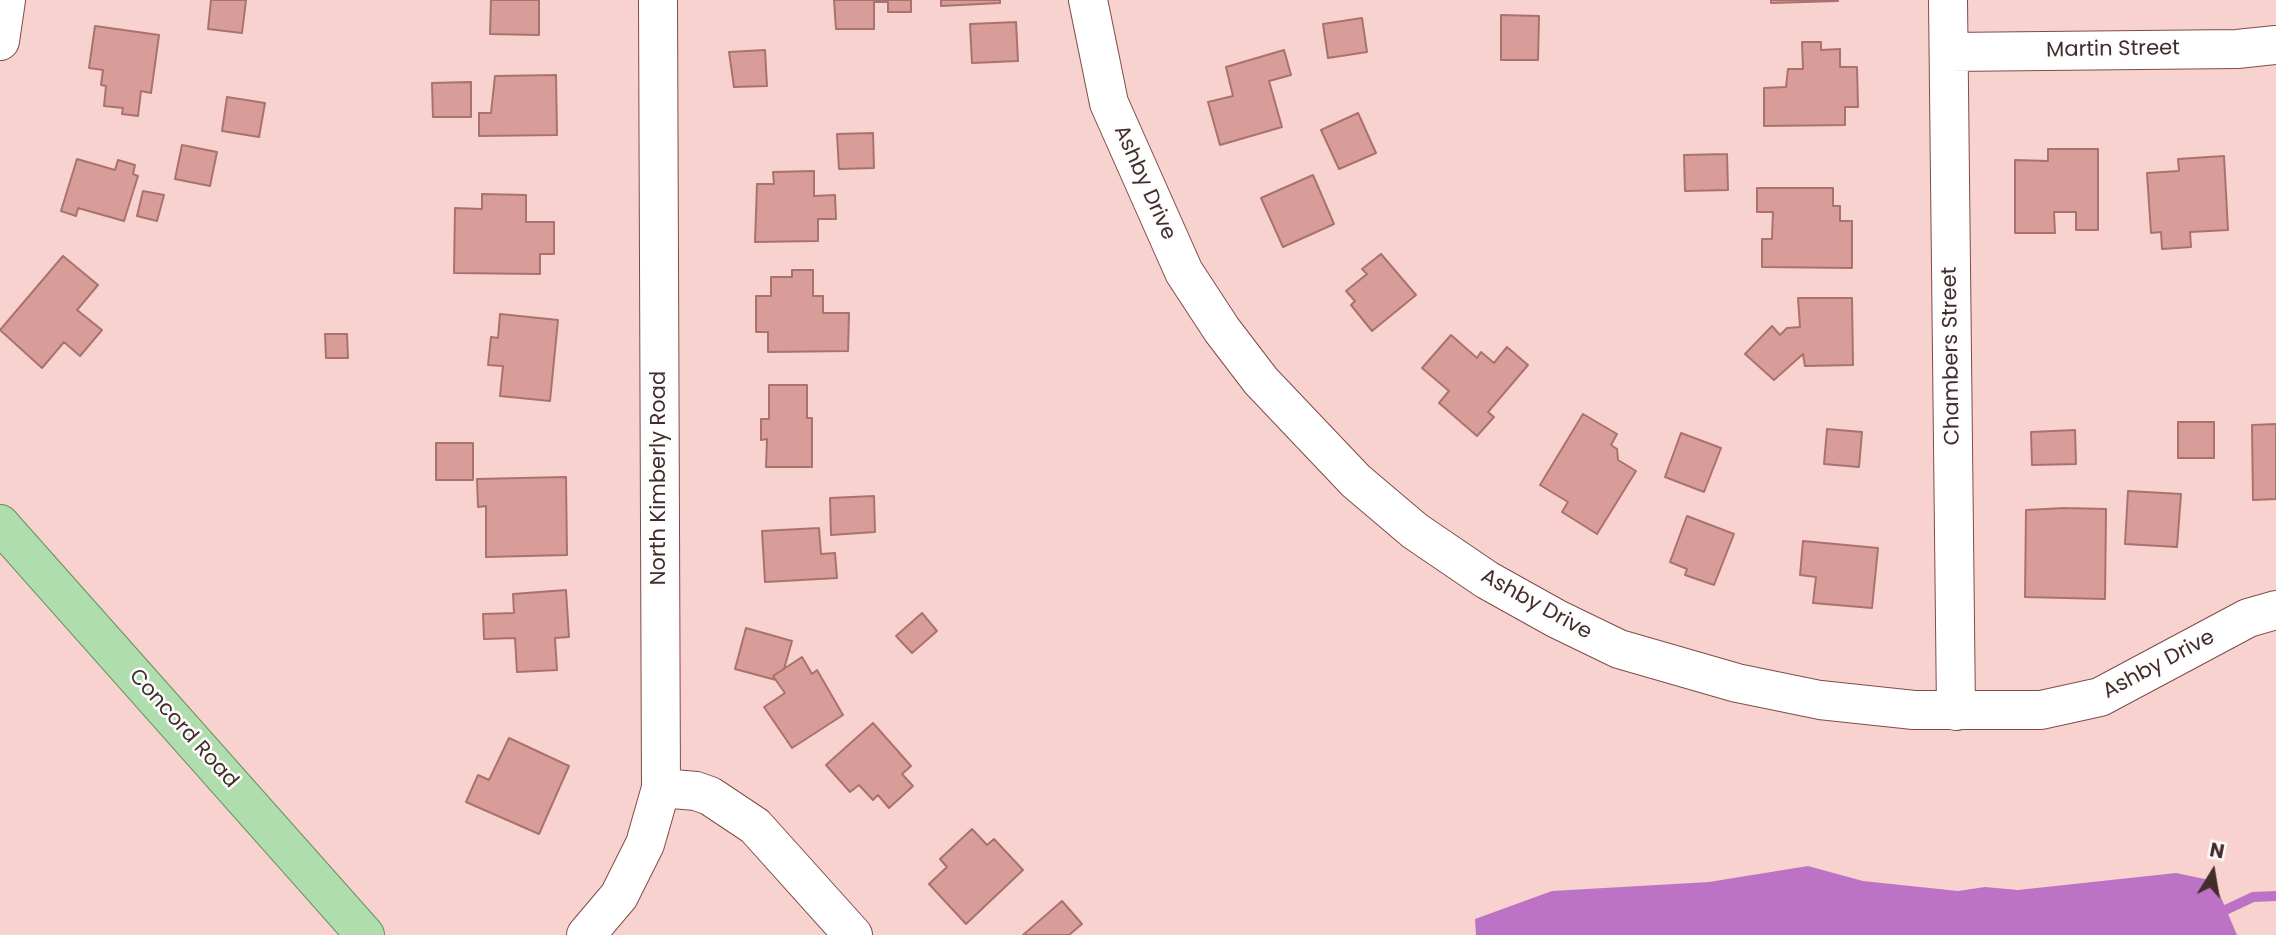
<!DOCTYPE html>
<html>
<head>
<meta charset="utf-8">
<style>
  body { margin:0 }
  #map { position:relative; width:2276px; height:935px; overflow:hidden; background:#f7d2ce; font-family:Poppins,sans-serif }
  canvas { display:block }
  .north { position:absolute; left:2178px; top:837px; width:70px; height:70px; -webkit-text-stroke:5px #fdfdfd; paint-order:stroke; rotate:11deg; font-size:19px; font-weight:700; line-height:28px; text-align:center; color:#442c2b }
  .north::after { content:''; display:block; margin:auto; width:24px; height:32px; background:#442c2b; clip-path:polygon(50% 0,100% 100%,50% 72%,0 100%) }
</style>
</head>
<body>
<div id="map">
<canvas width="2276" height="935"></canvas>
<div class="north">N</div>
</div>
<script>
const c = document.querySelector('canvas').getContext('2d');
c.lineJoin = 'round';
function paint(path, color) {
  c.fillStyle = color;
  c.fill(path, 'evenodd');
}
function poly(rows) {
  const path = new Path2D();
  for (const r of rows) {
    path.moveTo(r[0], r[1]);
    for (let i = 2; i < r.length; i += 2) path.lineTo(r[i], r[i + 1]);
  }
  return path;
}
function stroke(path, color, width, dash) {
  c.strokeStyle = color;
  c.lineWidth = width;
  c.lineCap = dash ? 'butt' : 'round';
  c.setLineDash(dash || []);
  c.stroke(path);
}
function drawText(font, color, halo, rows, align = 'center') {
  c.font = font + ' Poppins,sans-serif';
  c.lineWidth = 5;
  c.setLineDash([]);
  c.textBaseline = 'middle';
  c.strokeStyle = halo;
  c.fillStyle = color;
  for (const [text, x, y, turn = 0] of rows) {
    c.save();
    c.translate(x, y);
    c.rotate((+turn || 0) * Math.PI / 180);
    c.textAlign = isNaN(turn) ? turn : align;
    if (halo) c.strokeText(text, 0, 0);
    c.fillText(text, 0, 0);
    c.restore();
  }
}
paint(poly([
  [1808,866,1863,881,1958,891,1985,887,2018,890,2176,873,2214,881,2237,935,1476,935,1475,919,1552,891,1709,882]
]), '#bd73c5');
stroke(poly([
  [2217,914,2253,897,2276,896]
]), '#bd73c5', 10);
const building = poly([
  [211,0,246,0,242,33,208,29,211,0],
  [491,0,539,0,539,35,490,34,491,0],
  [834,0,911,0,911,12,888,12,888,2,874,2,874,29,836,29,834,0],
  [941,0,1000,0,1000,3,941,6,941,0],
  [1771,0,1838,0,1838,1,1771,3,1771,0],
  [1501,15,1539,16,1538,60,1501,60,1501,15],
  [1362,18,1367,52,1328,58,1323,24,1362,18],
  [1016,22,1018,61,972,63,970,24,1016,22],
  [95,26,159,35,151,93,141,91,138,116,122,114,123,108,104,106,106,86,101,85,103,70,89,68,95,26],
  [1802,42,1821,42,1821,50,1840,49,1840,67,1857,67,1858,107,1845,107,1845,125,1764,126,1764,88,1786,87,1788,69,1803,69,1802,42],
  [765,50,767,86,734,87,729,52,765,50],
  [1284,50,1291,75,1269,81,1282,127,1220,145,1208,102,1233,96,1226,67,1284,50],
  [556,75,557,135,479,136,479,113,491,113,495,76,556,75],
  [471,82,471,117,433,117,432,83,471,82],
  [227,97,265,103,259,137,222,131,227,97],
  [1358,113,1376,153,1339,169,1321,130,1358,113],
  [873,133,874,168,839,169,837,134,873,133],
  [182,145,217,152,210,186,175,179,182,145],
  [2048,149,2098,149,2098,230,2076,230,2076,212,2054,212,2055,233,2015,233,2015,160,2048,161,2048,149],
  [1727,154,1728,190,1685,191,1684,155,1727,154],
  [2224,156,2228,230,2190,232,2191,247,2162,249,2161,232,2151,233,2147,173,2179,171,2178,159,2224,156],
  [77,159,115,170,118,160,135,165,133,174,138,176,124,221,78,208,76,216,61,211,77,159],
  [814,171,814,196,835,195,836,219,818,219,818,241,755,242,757,184,774,184,773,172,814,171],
  [1313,175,1334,224,1283,247,1261,198,1313,175],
  [1757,188,1833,188,1833,206,1840,206,1840,221,1852,221,1852,268,1762,267,1762,239,1772,239,1773,212,1757,212,1757,188],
  [143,191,164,195,157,221,137,216,143,191],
  [482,194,526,195,526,222,554,222,554,254,540,254,540,274,454,273,455,208,482,209,482,194],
  [1381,254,1416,295,1372,331,1351,305,1355,301,1346,291,1367,274,1362,269,1381,254],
  [63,256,98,285,77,310,102,330,80,356,64,342,42,368,0,330,63,256],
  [792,270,813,270,813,296,823,296,823,313,849,313,848,351,768,352,768,332,756,332,756,296,771,296,771,277,792,277,792,270],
  [1798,298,1852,298,1853,365,1805,366,1803,354,1774,380,1745,354,1772,326,1780,335,1787,328,1800,327,1798,298],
  [500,314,558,320,550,401,500,396,503,366,488,365,491,337,498,338,500,314],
  [325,334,347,334,348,358,326,358,325,334],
  [1451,335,1477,358,1481,352,1494,363,1507,347,1528,365,1488,412,1494,417,1477,436,1439,403,1449,391,1422,368,1451,335],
  [769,385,807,385,807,418,812,418,812,467,766,467,767,439,761,440,761,419,769,419,769,385],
  [1583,414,1617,434,1611,445,1617,449,1618,460,1636,471,1597,534,1562,512,1568,502,1540,485,1583,414],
  [2178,422,2214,422,2214,458,2178,458,2178,422],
  [2276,424,2276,499,2253,500,2252,425,2276,424],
  [1827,429,1862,432,1859,467,1824,464,1827,429],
  [2075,430,2076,464,2032,465,2031,432,2075,430],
  [1681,433,1721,448,1704,492,1665,477,1681,433],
  [436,443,473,443,473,480,436,480,436,443],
  [566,477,567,555,486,557,486,506,478,507,477,479,566,477],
  [2128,491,2181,494,2177,547,2125,544,2128,491],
  [874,496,875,532,831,535,830,498,874,496],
  [2065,508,2106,509,2105,599,2025,597,2026,510,2065,508],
  [1687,516,1734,534,1714,585,1685,575,1687,569,1670,562,1687,516],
  [819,528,821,554,835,553,837,578,765,582,762,531,819,528],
  [1803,541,1878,548,1872,608,1813,603,1816,577,1800,575,1803,541],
  [566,590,569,637,555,638,557,670,517,672,515,638,484,639,483,614,514,613,513,594,566,590],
  [922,613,937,631,912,653,896,636,922,613],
  [746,628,792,641,784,669,773,676,776,680,735,669,746,628],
  [802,657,812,674,817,670,843,715,792,748,764,707,785,693,773,676,802,657],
  [873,723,911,766,902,774,913,786,889,808,878,795,873,800,859,785,850,792,826,765,873,723],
  [509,738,569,766,539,834,466,802,478,775,489,780,509,738],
  [972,829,987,845,994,839,1023,870,966,924,929,884,947,867,940,859,972,829],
  [1062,901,1082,924,1069,935,1023,935,1062,901]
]);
paint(building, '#d99d99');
stroke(building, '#aa726e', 2);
const minor = poly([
  [1088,0,1109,103,1184,272,1222,330,1261,381,1356,481,1415,531,1487,580,1557,619,1619,649,1737,683,1820,700,1914,710,2041,710,2100,697,2248,618,2276,610],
  [1948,0,1956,711],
  [0,41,6,0],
  [1949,52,2237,49,2276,45],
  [661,788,696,791,710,796,755,826,853,935],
  [586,935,619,896,645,844,661,788,658,0]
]);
const major = poly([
  [0,524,365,935]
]);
stroke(minor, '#804c49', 40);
stroke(major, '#66905c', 40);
stroke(minor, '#fff', 38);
stroke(major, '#afddad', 38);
drawText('21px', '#442c2b', '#fdfdfd', [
  ["Martin Street",2113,50,-1],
  ["Ashby Drive",1144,183,66],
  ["Chambers Street",1952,356,-91],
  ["North Kimberly Road",660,478,-90],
  ["Ashby Drive",1536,605,29],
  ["Ashby Drive",2159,665,-28],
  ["Concord Road",183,729,48]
]);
</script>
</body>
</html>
